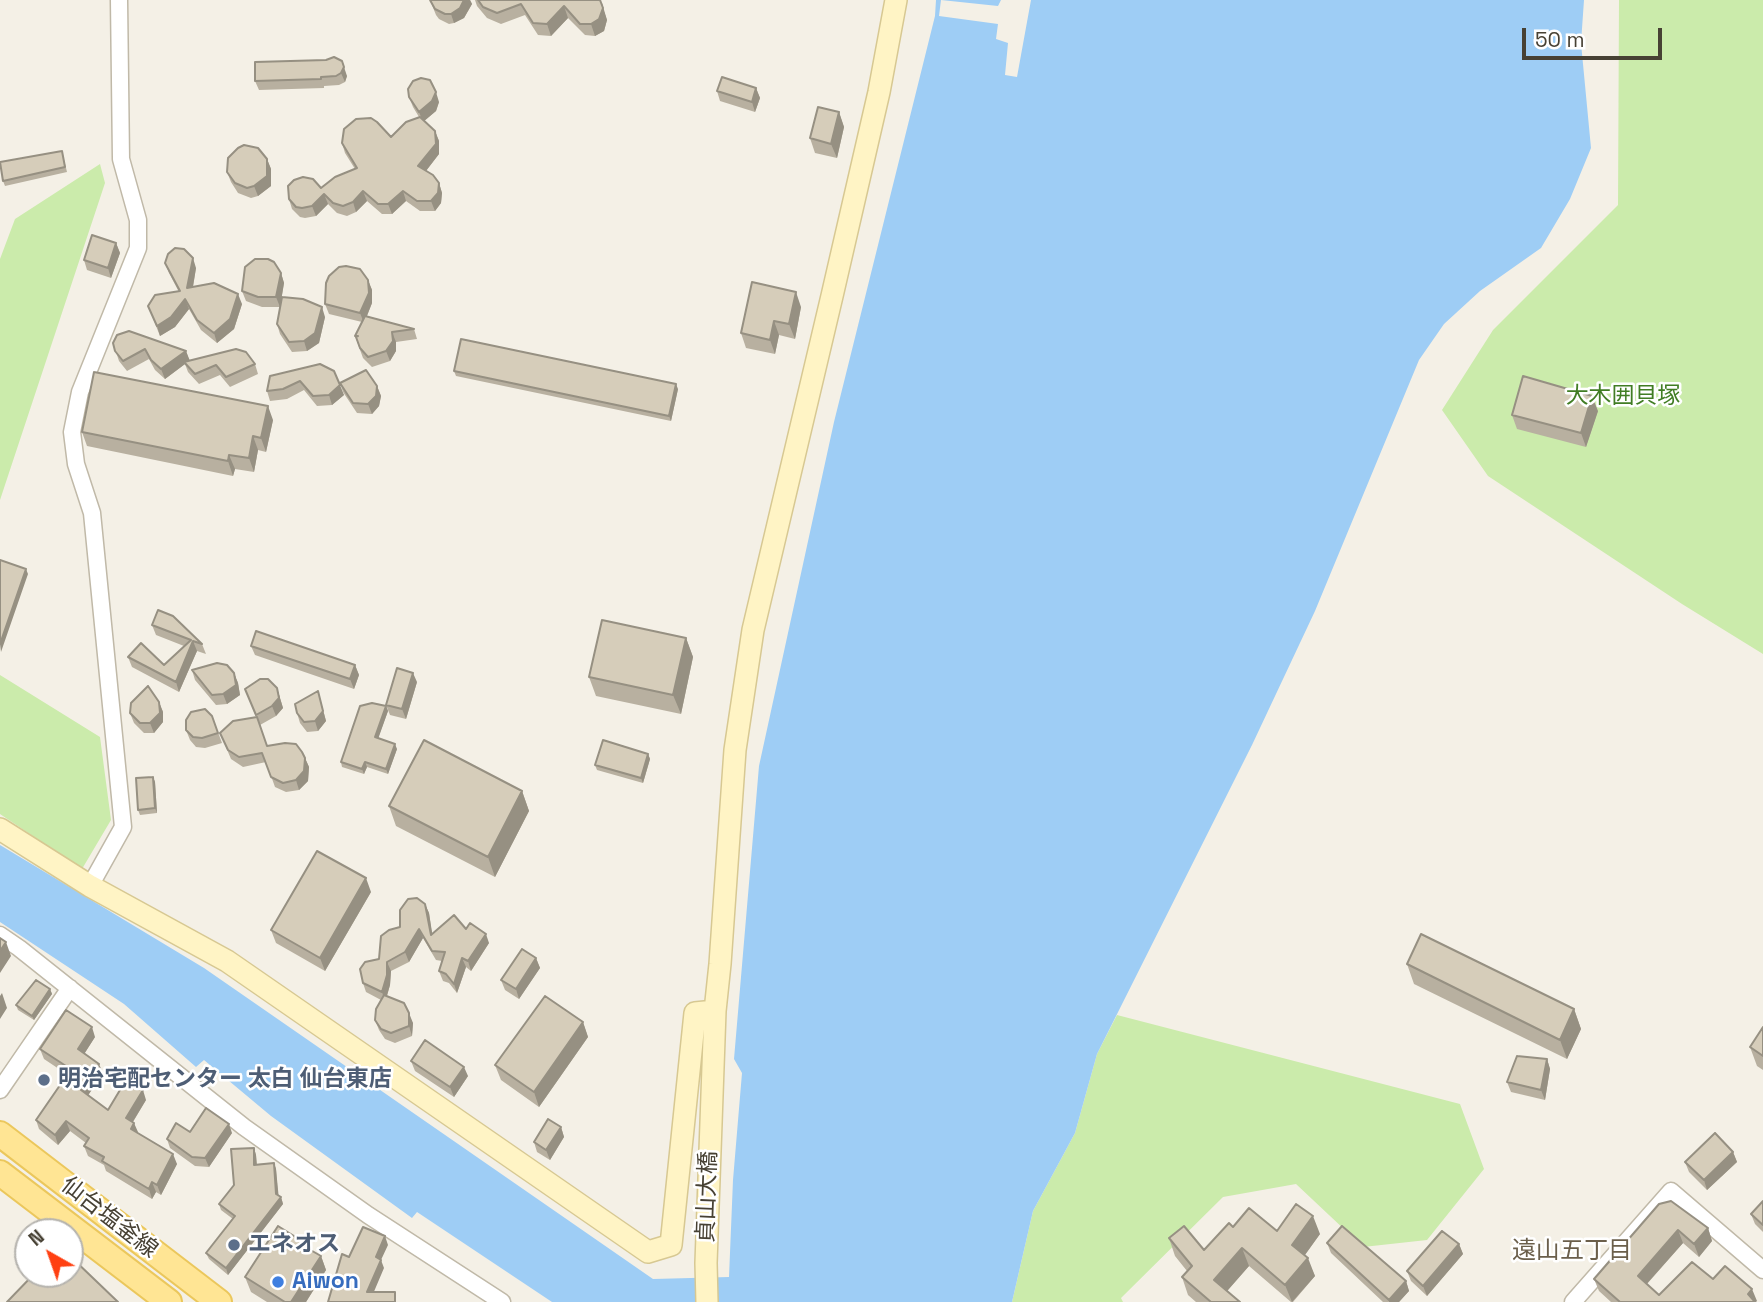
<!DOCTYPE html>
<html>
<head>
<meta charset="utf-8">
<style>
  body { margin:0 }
  #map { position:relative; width:1763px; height:1302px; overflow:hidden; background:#f4f0e6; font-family:"Space Grotesk",sans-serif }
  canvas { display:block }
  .north { position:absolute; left:14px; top:1218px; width:70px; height:70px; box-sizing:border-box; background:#fff; border:2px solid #b5b3ae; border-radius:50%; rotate:320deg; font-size:19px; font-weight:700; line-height:28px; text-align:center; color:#474134 }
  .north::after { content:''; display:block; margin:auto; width:24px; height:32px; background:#ff4012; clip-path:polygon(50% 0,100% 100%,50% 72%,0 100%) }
  .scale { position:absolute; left:1522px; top:28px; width:140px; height:32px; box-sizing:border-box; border:4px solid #474134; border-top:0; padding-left:9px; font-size:21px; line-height:24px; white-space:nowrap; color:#474134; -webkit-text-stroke:5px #fff; paint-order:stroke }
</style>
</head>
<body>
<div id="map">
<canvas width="1763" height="1302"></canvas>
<div class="north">N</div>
<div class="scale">50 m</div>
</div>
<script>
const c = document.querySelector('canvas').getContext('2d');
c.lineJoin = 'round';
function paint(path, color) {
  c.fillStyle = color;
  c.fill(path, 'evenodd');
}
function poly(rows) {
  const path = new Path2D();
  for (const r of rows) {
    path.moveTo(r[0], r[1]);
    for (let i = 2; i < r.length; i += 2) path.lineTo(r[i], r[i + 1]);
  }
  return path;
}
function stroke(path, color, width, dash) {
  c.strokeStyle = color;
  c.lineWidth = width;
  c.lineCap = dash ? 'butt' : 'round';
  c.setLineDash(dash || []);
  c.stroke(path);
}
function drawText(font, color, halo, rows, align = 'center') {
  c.font = font + ' "Space Grotesk","Noto Sans JP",sans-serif';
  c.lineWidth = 5;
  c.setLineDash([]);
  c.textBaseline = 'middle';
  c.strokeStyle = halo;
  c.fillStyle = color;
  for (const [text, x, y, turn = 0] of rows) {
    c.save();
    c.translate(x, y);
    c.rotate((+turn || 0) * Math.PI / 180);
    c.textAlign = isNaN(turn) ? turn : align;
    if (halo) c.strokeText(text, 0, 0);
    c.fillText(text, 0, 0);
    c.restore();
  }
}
paint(poly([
  [1619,0,1763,0,1763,654,1682,604,1488,476,1442,410,1493,330,1618,205],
  [100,164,105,183,0,500,0,259,15,219],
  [0,675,100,737,111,820,82,869,0,814],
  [1117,1015,1460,1104,1484,1169,1427,1240,1363,1247,1296,1184,1223,1197,1121,1298,1123,1302,1012,1302,1033,1211,1075,1133,1097,1054]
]), '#cbebab');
paint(poly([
  [936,0,1584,0,1581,43,1591,148,1570,199,1541,248,1480,291,1444,324,1419,360,1315,611,1252,745,1097,1054,1075,1133,1033,1211,1012,1302,552,1302,417,1212,412,1218,271,1116,204,1060,196,1067,124,1004,0,922,0,845,204,968,653,1279,729,1277,733,1180,742,1073,734,1059,759,766,834,422,935,16]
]), '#9ecdf5');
paint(poly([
  [941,0,998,6,1001,0,1031,0,1017,77,1005,75,1008,43,996,39,998,24,939,16]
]), '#f4f0e6');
const street = poly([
  [90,886,123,827,92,513,76,464,72,432,80,392,138,248,138,220,121,159,119,0],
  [0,935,19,948,244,1127,368,1215,502,1302],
  [0,1090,70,988],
  [1573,1302,1671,1191,1763,1270]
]);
const secondary = poly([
  [0,829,90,886,227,961,648,1252,671,1245,695,1013,715,1011],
  [707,1302,706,1263,715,1011,720,964,735,750,753,630,832,296,879,92,896,0]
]);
const primary = poly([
  [0,1134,219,1302],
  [0,1173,169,1302]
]);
stroke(street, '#c0b9a8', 19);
stroke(secondary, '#d7c892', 24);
stroke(primary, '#ebc75c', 28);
stroke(street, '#fff', 16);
stroke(secondary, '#fff4c5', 21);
stroke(primary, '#ffe594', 24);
paint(poly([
  [430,0,470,0,472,4,464,18,454,23,449,24,439,19,436,15],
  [475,0,600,0,607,20,604,31,595,36,585,35,568,18,551,36,538,35,525,15,501,24,487,18,477,6],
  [326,60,347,76,345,82,339,85,324,86,324,88,259,90,255,81],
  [756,88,760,98,755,112,720,101,717,91],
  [409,97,439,102,436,111,424,121,435,131,439,141,439,154,426,171,439,183,442,193,441,203,435,211,420,211,406,201,392,214,382,214,367,201,356,212,347,216,337,213,328,204,316,216,305,218,300,217,292,209,289,199,321,188,355,169,345,153,342,143,391,137,419,117,413,107],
  [839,112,844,127,837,158,815,153,810,138],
  [62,151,67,172,5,186,3,181],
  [267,159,271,169,271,186,258,196,251,198,238,193,231,182,227,172],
  [116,243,120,253,111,278,87,270,84,260],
  [165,263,196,268,193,287,242,304,234,329,217,343,201,330,189,309,175,327,160,336,148,306,179,292,169,273],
  [281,273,284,283,280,307,262,307,246,301,242,291],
  [368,280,372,290,372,303,367,316,414,329,417,339,396,342,396,351,390,361,372,367,363,358,355,336,362,322,329,314,325,304],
  [801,307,795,339,779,335,775,354,746,348,741,333],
  [325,317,319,343,307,351,292,352,280,334,277,324],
  [113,343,186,351,189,360,255,364,258,374,230,387,220,375,199,384,188,372,185,364,165,379,155,370,149,359,127,371,119,361],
  [320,364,344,395,332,405,317,406,304,390,287,399,270,401,267,391],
  [454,371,678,389,671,421,456,376],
  [340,383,377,386,381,396,379,406,372,414,357,413,343,392],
  [1598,411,1586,447,1517,429,1512,415],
  [273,420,266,452,258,450,254,472,235,469,233,476,87,446,82,432],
  [152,625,202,644,206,654,197,651,179,692,132,667,128,657,164,665,184,646,156,635],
  [686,638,693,657,681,714,596,696,589,677],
  [251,646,355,665,359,675,354,689,255,655],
  [192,670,234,673,238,683,240,695,227,704,216,705,195,680],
  [417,682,406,719,390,715,386,705],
  [277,688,283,708,276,716,260,725,267,746,305,758,309,767,308,781,299,790,286,792,275,787,266,762,243,767,231,759,220,733,256,717,245,689],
  [318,691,326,721,318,731,307,732,300,723,297,713],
  [159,702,163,712,163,722,154,733,144,733,134,723,130,713],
  [386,706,388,711,378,738,397,749,388,774,367,767,364,774,342,767,341,762],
  [212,716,222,743,205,748,196,747,190,740,186,730],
  [648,754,650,759,643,783,597,770,595,765],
  [153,777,155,782,157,813,140,815,138,810],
  [522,791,529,811,495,877,396,826,389,806],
  [371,892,325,971,276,943,271,930],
  [425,904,429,913,432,934,466,929,489,943,471,971,466,967,457,993,449,983,443,981,439,971,442,961,436,960,423,938,409,962,391,971,390,985,387,996,413,1023,412,1036,395,1043,385,1039,379,1030,375,1020,381,1000,366,992,363,983,400,927],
  [536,958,540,968,519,999,505,990,501,980],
  [1407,964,1574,1009,1581,1029,1567,1059,1414,984],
  [50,989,52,994,34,1020,18,1010,16,1005],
  [583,1022,588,1037,539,1107,501,1080,495,1065],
  [1763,1027,1763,1070,1757,1066,1750,1047],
  [95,1037,84,1054,103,1073,88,1095,108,1110,146,1100,133,1122,134,1123,137,1133,177,1164,161,1195,156,1192,152,1199,106,1171,104,1165,88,1156,84,1146,86,1143,70,1131,58,1145,39,1129,36,1120,66,1077,65,1073,44,1059,40,1049],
  [1547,1059,1550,1069,1545,1100,1511,1092,1507,1082],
  [411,1061,468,1076,454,1097,415,1071],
  [561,1127,564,1137,550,1160,537,1152,534,1142],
  [190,1132,232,1133,209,1167,195,1166,170,1148,167,1139],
  [254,1148,256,1155,257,1164,274,1163,276,1169,278,1195,281,1197,283,1204,228,1275,209,1259,206,1253,233,1219,221,1210,219,1204,234,1185],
  [1733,1152,1737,1162,1707,1190,1689,1172,1685,1162],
  [1763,1201,1763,1232,1755,1224,1751,1214],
  [1659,1204,1708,1228,1712,1241,1699,1257,1683,1243,1647,1284,1659,1295,1713,1279,1756,1302,1611,1302,1599,1291,1594,1279],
  [1233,1227,1277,1231,1320,1234,1305,1255,1315,1276,1293,1302,1291,1302,1249,1266,1227,1291,1240,1302,1196,1302,1188,1295,1182,1277,1187,1271,1175,1256,1169,1238,1204,1250],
  [302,1241,304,1246,321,1256,326,1270,306,1302,267,1302,251,1292,245,1277],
  [1327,1243,1406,1281,1409,1291,1399,1302,1383,1302,1331,1253],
  [1459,1244,1463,1254,1427,1296,1411,1281,1407,1271]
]), '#b8b0a0');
paint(poly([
  [464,0,470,0,472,4,464,18,454,23,451,14],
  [602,3,607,20,604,31,595,36,591,24],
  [564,6,568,18,551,36,547,24],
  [342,61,347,76,345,82,341,73],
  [756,88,760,98,755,112,752,102],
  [436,92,439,102,436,111,423,122,419,112],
  [839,112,844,127,837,158,831,144],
  [435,131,439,141,439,154,422,176,418,166],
  [267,159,271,169,271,186,258,196,254,186],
  [439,183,442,193,441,203,435,211,431,201],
  [363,191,367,201,356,212,353,202],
  [403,191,406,201,392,214,388,204],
  [324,194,328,204,316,216,312,206],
  [116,243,120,253,111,278,108,268],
  [193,258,196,268,191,298,187,288],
  [281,273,284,283,280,307,276,297],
  [368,280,372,290,372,303,364,323,360,313],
  [796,292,801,307,795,339,789,324],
  [238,294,242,304,234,329,217,343,214,333],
  [185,299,189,309,175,327,160,336,157,326],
  [322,307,325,317,319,343,307,351,304,341],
  [774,321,779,335,775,354,770,340],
  [392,332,396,342,396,351,390,361,386,351],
  [186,351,190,361,184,362,185,364,165,379,161,369],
  [676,384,678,389,671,421,669,416],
  [340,385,344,395,332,405,329,395],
  [377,386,381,396,379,406,372,414,368,404],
  [1592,396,1598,411,1586,447,1581,433],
  [268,406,273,420,266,452,261,438],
  [253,436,258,450,254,472,249,458],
  [229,455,235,469,233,476,228,461],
  [26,569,28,574,1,652,0,644],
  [686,638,693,657,681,714,673,695],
  [193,641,197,651,179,692,176,682],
  [355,665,359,675,354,689,350,679],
  [234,673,238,683,240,695,227,704,223,694],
  [413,673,417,682,406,719,402,709],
  [277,688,283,708,276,716,272,706],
  [318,691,326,721,318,731,315,721],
  [159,702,163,712,163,722,154,733,150,723],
  [386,706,388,711,377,742,375,737],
  [395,744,397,749,388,774,386,769],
  [648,754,650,759,643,783,641,778],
  [305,758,309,767,308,781,299,790,296,780],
  [365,762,367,767,364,774,362,769],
  [153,777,155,782,157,813,155,808],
  [522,791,529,811,495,877,488,857],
  [366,878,371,892,325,971,320,958],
  [425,904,429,913,434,945,431,935],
  [419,929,423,938,409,962,405,952],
  [486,934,489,943,471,971,468,961],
  [6,942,11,956,0,973,0,951],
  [462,958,466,967,457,993,454,984],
  [536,958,540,968,519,999,516,989],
  [387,962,391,971,390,985,385,1002,382,992],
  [50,989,52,994,34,1020,32,1016],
  [2,993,7,1008,0,1019,0,996],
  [1574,1009,1581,1029,1567,1059,1560,1040],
  [409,1013,413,1023,412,1036,409,1026],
  [583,1022,588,1037,539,1107,534,1092],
  [92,1027,95,1037,81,1059,78,1049],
  [1547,1059,1550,1069,1545,1100,1541,1090],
  [99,1064,103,1073,85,1100,81,1090],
  [464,1067,468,1076,454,1097,450,1087],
  [143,1090,146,1100,129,1128,126,1118],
  [66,1121,70,1131,58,1145,55,1135],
  [134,1123,138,1132,134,1139,131,1129],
  [229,1124,232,1133,209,1167,205,1158],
  [561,1127,564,1137,550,1160,546,1150],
  [254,1148,256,1155,257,1171,254,1165],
  [1733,1152,1737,1162,1707,1190,1704,1180],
  [173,1154,177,1164,161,1195,157,1185],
  [274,1163,276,1169,279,1200,276,1194],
  [152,1182,156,1192,152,1199,149,1189],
  [281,1197,283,1204,228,1275,226,1268],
  [1313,1216,1320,1234,1299,1263,1292,1245],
  [1708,1228,1712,1241,1699,1257,1694,1244],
  [1678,1230,1683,1243,1643,1288,1638,1276],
  [385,1236,388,1245,381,1260,384,1268,370,1301,367,1292,376,1257],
  [1459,1244,1463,1254,1427,1296,1423,1286],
  [1242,1248,1249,1266,1221,1298,1214,1280],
  [321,1256,326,1270,306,1302,291,1302],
  [1308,1258,1315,1276,1292,1302,1285,1285],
  [1406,1281,1409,1291,1399,1302,1389,1302,1389,1300],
  [1752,1289,1757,1301,1756,1302,1750,1302,1748,1294]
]), '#969082');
const building = poly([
  [430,0,464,0,460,8,451,14,445,14,435,9,430,0],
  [478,0,600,0,603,8,599,19,591,24,580,24,564,6,547,24,533,23,521,4,497,13,483,7,478,0],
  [334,57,342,61,344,67,341,73,336,76,321,77,321,79,255,81,255,62,326,60,334,57],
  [722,77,756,88,752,102,717,91,722,77],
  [421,78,430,80,436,92,432,101,419,112,409,97,408,89,413,81,421,78],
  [818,107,839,112,831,144,810,138,818,107],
  [420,117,435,131,436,144,418,166,433,175,439,183,438,193,431,201,417,201,403,191,388,204,378,204,363,191,353,202,343,206,333,203,324,194,312,206,302,208,296,207,289,199,288,186,294,180,303,177,313,179,321,188,335,177,357,168,342,143,344,129,356,119,371,118,377,122,391,137,406,122,420,117],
  [244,145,258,148,267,159,267,176,254,186,247,188,235,183,227,172,228,158,238,148,244,145],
  [62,151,65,167,3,181,0,162,62,151],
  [92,235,116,243,108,268,84,260,92,235],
  [175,248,184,249,193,258,187,288,214,283,238,294,230,319,214,333,197,320,185,299,171,317,157,326,148,306,155,295,180,291,165,263,168,254,175,248],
  [255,259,268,259,274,262,281,273,276,297,258,297,242,291,245,267,255,259],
  [346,266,360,269,368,280,369,293,360,313,325,304,326,283,329,276,339,267,346,266],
  [752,282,796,292,789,324,774,321,770,340,741,333,752,282],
  [282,297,303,299,322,307,315,333,304,341,289,342,277,324,282,297],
  [365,316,414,329,392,332,393,341,386,351,368,357,360,348,356,337,358,336,355,336,365,316],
  [129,331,186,351,161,369,151,360,145,349,123,361,115,351,113,343,117,335,129,331],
  [461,339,676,384,669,416,454,371,461,339],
  [236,349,246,352,255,364,226,377,216,365,195,374,184,362,236,349],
  [320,364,334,371,340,385,329,395,313,396,300,381,283,389,267,391,270,376,320,364],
  [366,370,377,386,376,396,368,404,353,403,340,383,366,370],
  [94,372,268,406,261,438,253,436,249,458,229,455,228,461,82,432,94,372],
  [1523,376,1592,396,1581,433,1512,415,1523,376],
  [0,560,26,569,0,644,0,560],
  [158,610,173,616,202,644,193,641,176,682,128,657,141,643,164,665,191,640,152,625,158,610],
  [602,620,686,638,673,695,589,677,602,620],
  [256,631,355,665,350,679,251,646,256,631],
  [217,663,227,665,234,673,236,685,223,694,212,695,192,670,217,663],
  [397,668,413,673,402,709,386,705,397,668],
  [260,679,268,679,277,688,279,698,272,706,256,715,245,689,260,679],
  [148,686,159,702,160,713,150,723,140,723,130,713,131,703,148,686],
  [318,691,323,711,315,721,304,722,297,713,295,704,318,691],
  [372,703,386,706,375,737,395,744,386,769,365,762,362,769,341,762,360,706,372,703],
  [205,709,212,716,218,733,202,738,193,737,186,730,186,720,191,712,205,709],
  [257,717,267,746,285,743,296,744,302,752,305,758,304,771,296,780,283,783,271,777,262,753,239,757,228,750,220,733,233,721,257,717],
  [424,740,522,791,488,857,389,806,424,740],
  [603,740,648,754,641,778,595,765,603,740],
  [153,777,155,808,138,810,136,778,153,777],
  [317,851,366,878,320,958,271,930,317,851],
  [417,898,425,904,431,935,454,915,466,929,470,923,486,934,468,961,462,958,454,984,446,974,439,971,445,952,432,951,419,929,405,952,387,962,387,975,382,992,363,983,360,969,365,962,379,959,381,936,389,930,400,927,400,910,408,899,417,898],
  [1421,934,1574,1009,1560,1040,1407,964,1421,934],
  [0,938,6,942,0,951,0,938],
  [522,949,536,958,516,989,501,980,522,949],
  [36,980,50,989,32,1016,16,1005,36,980],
  [384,995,404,1003,409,1013,409,1026,391,1033,381,1029,375,1020,376,1009,384,995],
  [545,996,583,1022,534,1092,495,1065,545,996],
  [66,1010,92,1027,78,1049,99,1064,81,1090,108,1110,126,1080,143,1090,126,1118,134,1123,131,1129,173,1154,157,1185,152,1182,149,1189,102,1161,104,1157,84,1146,89,1138,66,1121,55,1135,36,1120,67,1075,65,1074,69,1068,40,1049,66,1010],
  [1763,1027,1763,1056,1750,1047,1763,1027],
  [425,1040,464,1067,450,1087,411,1061,425,1040],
  [1517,1056,1547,1059,1541,1090,1507,1082,1517,1056],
  [206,1108,229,1124,205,1158,192,1157,167,1139,176,1123,190,1132,206,1108],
  [548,1119,561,1127,546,1150,534,1142,548,1119],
  [1715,1133,1733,1152,1704,1180,1685,1162,1715,1133],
  [254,1148,254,1165,274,1163,276,1194,281,1197,226,1268,206,1253,235,1216,219,1204,234,1185,231,1149,254,1148],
  [1671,1201,1708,1228,1694,1244,1678,1230,1638,1276,1659,1295,1692,1262,1713,1279,1725,1266,1752,1289,1748,1294,1755,1302,1620,1302,1594,1279,1659,1204,1671,1201],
  [1763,1201,1763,1225,1751,1214,1763,1201],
  [1296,1204,1313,1216,1292,1245,1308,1258,1285,1285,1242,1248,1214,1280,1240,1302,1211,1302,1182,1277,1192,1266,1169,1238,1184,1226,1204,1250,1229,1223,1233,1227,1249,1208,1277,1231,1296,1204],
  [278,1226,302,1241,300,1244,321,1256,291,1302,285,1302,245,1277,278,1226],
  [1342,1226,1406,1281,1389,1300,1327,1243,1342,1226],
  [363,1227,385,1236,376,1257,381,1260,367,1292,395,1292,395,1302,328,1302,342,1254,349,1257,363,1227],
  [1442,1231,1459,1244,1423,1286,1407,1271,1442,1231],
  [70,1256,118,1302,7,1302,34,1274,70,1274,70,1256]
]);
paint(building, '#d6cdba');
stroke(building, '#969082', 2);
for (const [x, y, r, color] of [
  [44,1080,7,"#5c6f8a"],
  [234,1245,7,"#5c6f8a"],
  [278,1282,7,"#3f7fe0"]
]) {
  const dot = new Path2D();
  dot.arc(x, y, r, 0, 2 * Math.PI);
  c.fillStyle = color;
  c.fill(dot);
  stroke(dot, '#fff', 2.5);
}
drawText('23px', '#417d24', '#fff', [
  ["大木囲貝塚",1623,397]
]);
drawText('bold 23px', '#4e5e75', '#fff', [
  ["明治宅配センター 太白 仙台東店",58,1080],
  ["エネオス",248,1245]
], 'left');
drawText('23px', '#474134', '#fff', [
  ["貞山大橋",708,1197,-88],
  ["仙台塩釜線",109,1218,38]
]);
drawText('bold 23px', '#366cbe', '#fff', [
  ["Aiwon",292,1282]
], 'left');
drawText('24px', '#6b5f4b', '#fff', [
  ["遠山五丁目",1572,1251]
]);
</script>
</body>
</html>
